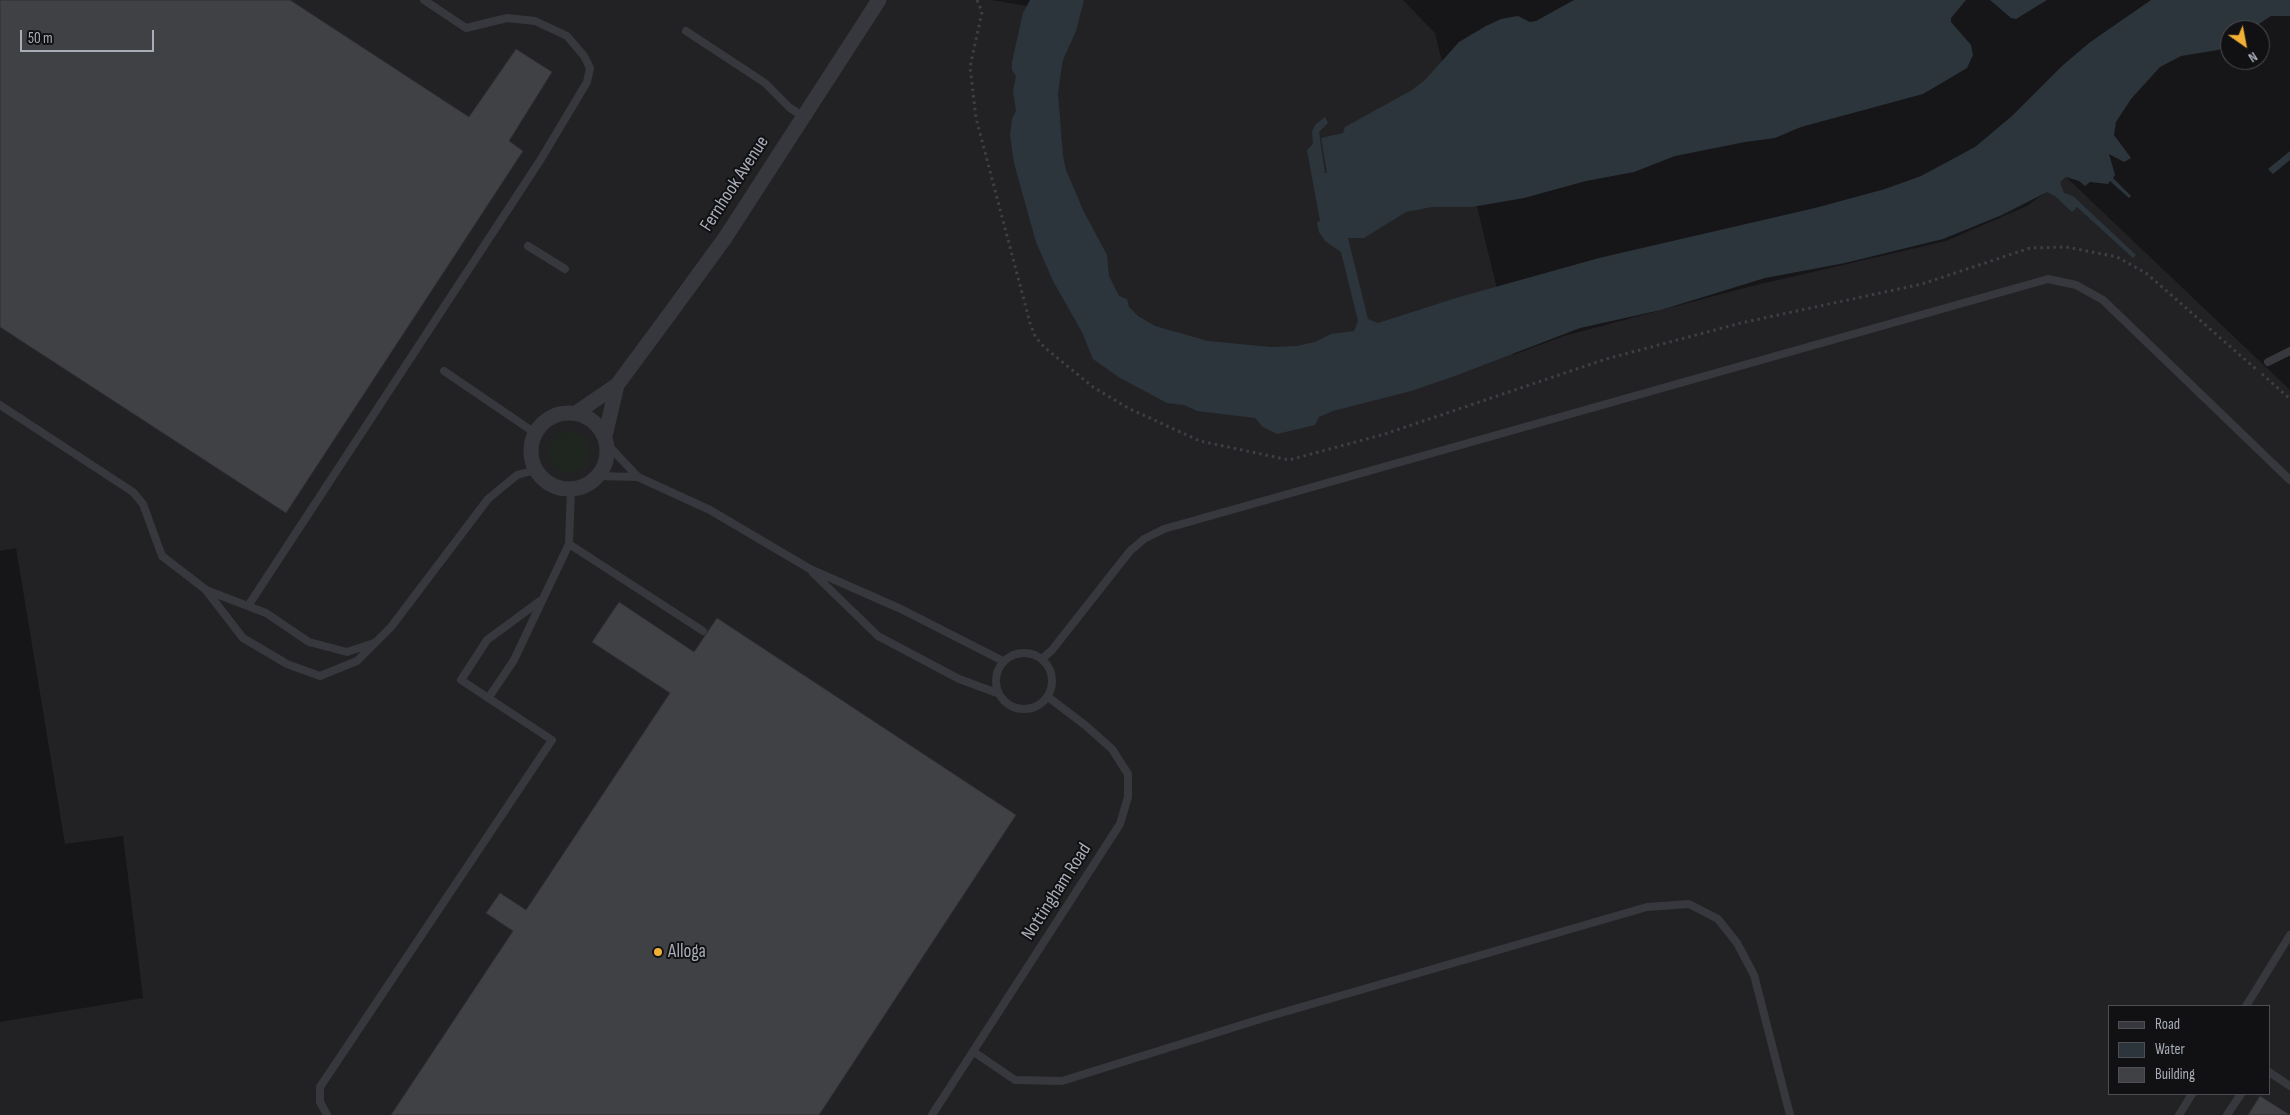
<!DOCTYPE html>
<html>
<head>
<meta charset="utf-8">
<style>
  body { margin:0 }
  #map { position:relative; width:2290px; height:1115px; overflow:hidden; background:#161618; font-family:"Sofia Sans Condensed",sans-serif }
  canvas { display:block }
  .legend { position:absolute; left:2108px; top:1005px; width:162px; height:90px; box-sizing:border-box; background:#111113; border:1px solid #4d4f55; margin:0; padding:6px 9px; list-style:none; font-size:15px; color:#a8adb8 }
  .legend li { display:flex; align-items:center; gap:10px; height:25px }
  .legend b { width:25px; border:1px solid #4d4f55 }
  .north { position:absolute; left:2220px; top:20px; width:50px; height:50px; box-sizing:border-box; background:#111113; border:1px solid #4d4f55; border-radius:50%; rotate:147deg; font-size:14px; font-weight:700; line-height:20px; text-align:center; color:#a8adb8 }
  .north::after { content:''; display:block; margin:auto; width:18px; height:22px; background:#f2b134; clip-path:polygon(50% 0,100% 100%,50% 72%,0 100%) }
  .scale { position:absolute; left:20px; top:30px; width:134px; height:22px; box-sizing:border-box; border:2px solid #a8adb8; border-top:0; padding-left:6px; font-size:15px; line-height:18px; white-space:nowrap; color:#a8adb8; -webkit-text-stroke:4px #111113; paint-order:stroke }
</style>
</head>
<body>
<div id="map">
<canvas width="2290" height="1115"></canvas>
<ul class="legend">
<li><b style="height:6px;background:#37383d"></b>Road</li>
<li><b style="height:14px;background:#2c353c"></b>Water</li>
<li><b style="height:14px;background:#404145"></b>Building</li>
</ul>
<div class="north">N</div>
<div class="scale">50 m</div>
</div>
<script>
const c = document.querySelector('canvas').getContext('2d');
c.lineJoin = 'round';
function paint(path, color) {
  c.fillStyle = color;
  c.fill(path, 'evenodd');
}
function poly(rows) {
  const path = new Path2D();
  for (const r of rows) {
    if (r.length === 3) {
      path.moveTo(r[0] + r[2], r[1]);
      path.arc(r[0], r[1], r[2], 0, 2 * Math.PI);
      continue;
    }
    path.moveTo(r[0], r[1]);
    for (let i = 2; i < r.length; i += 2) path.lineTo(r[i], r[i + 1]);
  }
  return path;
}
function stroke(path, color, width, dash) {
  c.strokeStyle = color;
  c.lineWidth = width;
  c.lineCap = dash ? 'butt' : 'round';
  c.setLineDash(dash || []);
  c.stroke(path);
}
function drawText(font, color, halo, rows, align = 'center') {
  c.font = font + ' "Sofia Sans Condensed",sans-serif';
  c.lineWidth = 4;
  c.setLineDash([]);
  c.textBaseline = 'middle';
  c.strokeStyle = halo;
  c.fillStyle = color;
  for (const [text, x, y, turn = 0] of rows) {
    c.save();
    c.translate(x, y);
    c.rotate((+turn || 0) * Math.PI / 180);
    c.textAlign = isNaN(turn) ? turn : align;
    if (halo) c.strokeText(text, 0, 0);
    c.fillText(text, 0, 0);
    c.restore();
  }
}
paint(poly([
  [0,0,992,0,1027,6,1071,0,1403,0,1435,33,1513,355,1564,336,1748,287,1946,241,2027,206,2066,177,2290,390,2290,1115,0,1115,0,1022,143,998,123,836,65,844,16,548,0,551],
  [2109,1006,2269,1006,2269,1094,2109,1094]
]), '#222225');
paint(poly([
  [569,452,20]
]), '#1e261f');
paint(poly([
  [1030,0,1084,0,1076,31,1063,60,1060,78,1058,94,1063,156,1066,170,1083,210,1107,255,1109,276,1119,296,1127,299,1129,307,1138,316,1155,326,1208,341,1271,347,1297,346,1315,342,1331,334,1354,331,1358,321,1341,252,1325,241,1319,232,1317,222,1320,221,1307,150,1313,144,1312,132,1315,125,1325,117,1328,123,1319,132,1325,173,1327,173,1321,138,1343,133,1345,127,1412,90,1425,80,1459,42,1486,26,1501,19,1518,16,1530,22,1536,21,1574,0,1966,0,1951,18,1951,22,1971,45,1973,55,1967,68,1923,94,1801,127,1775,138,1745,142,1675,156,1634,172,1586,181,1524,198,1472,207,1432,207,1406,212,1364,238,1348,238,1368,319,1378,323,1456,298,1599,258,1815,208,1885,189,1921,176,1975,147,2012,116,2062,66,2089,43,2151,0,2290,0,2290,16,2271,16,2250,30,2230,30,2230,45,2218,50,2181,56,2160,67,2131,99,2116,122,2114,135,2131,158,2124,162,2109,154,2115,175,2113,178,2131,196,2129,198,2110,181,2108,184,2090,182,2085,186,2079,181,2066,177,2060,182,2064,193,2073,196,2136,255,2133,258,2077,207,2072,212,2055,196,2047,192,2002,215,1943,239,1845,263,1765,278,1661,310,1580,328,1455,376,1411,391,1333,411,1319,417,1315,425,1277,434,1263,427,1255,418,1197,411,1184,405,1167,403,1120,378,1093,359,1082,332,1053,281,1036,242,1014,163,1010,135,1012,119,1016,111,1013,91,1016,76,1012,70,1012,62,1023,13],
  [1990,0,2047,0,2016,19,2011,18],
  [2290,151,2290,160,2273,174,2268,169]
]), '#2c353c');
const building = poly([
  [0,0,290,0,469,117,516,49,552,72,509,141,523,151,286,513,0,327,0,0],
  [619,602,694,652,717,618,1016,815,819,1115,391,1115,513,931,486,913,500,893,526,910,670,693,592,642,619,602],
  [2260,1096,2290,1115,2248,1115,2260,1096]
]);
paint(building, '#404145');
stroke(building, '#303034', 1);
stroke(poly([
  [977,0,982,12,970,67,976,118,1030,323,1035,336,1044,347,1093,387,1128,408,1200,441,1289,460,1385,434,1606,359,1741,323,1922,284,2030,248,2066,247,2117,257,2146,273,2257,370],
  [2262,374,2290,399]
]), '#3d3f44', 3, [2.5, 4]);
stroke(poly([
  [686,31,765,83,790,108,803,116],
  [528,246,565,269],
  [2268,362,2290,351],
  [444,371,535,433],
  [0,405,133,492,143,504,162,556,205,589,243,638,287,664,320,676,357,661,391,627,488,499,517,475,536,470],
  [607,444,638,477,710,510,810,569,901,609,1003,661],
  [598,476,638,477],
  [569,544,703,631],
  [813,573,878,636,959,679,997,693],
  [206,590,266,613,309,642,347,652,374,643],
  [248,606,541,159,587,82,590,68,584,56,567,36,535,21,507,18,466,28,424,0],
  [1024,681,28],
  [1042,659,1052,650,1130,551,1144,539,1164,529,2048,279,2076,285,2103,300,2290,480],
  [489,697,514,660,569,544,571,489],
  [2246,1006,2290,935],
  [974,1052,1015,1080,1062,1081,1267,1017,1647,907,1689,904,1718,919,1737,943,1754,975,1790,1115],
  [2269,1072,2290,1086],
  [327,1115,320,1102,320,1087,552,740,461,680,487,640,540,601],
  [932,1115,1120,824,1128,797,1128,774,1112,749,1085,725,1048,697],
  [2179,1115,2192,1094],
  [2227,1115,2241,1094]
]), '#37383d', 8);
stroke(poly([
  [569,451,38],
  [576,413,617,385,671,312,725,238,879,0],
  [605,436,617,385]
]), '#37383d', 15);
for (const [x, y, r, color] of [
  [658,952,5,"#f2b134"]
]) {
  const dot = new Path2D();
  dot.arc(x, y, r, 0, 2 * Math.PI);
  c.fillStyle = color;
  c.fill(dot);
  stroke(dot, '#111113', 2);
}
drawText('19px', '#a8adb8', '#111113', [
  ["Fernhook Avenue",735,184,-57],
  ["Nottingham Road",1057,892,-57]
]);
drawText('19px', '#a8adb8', '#111113', [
  ["Alloga",668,952]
], 'left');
</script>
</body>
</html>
